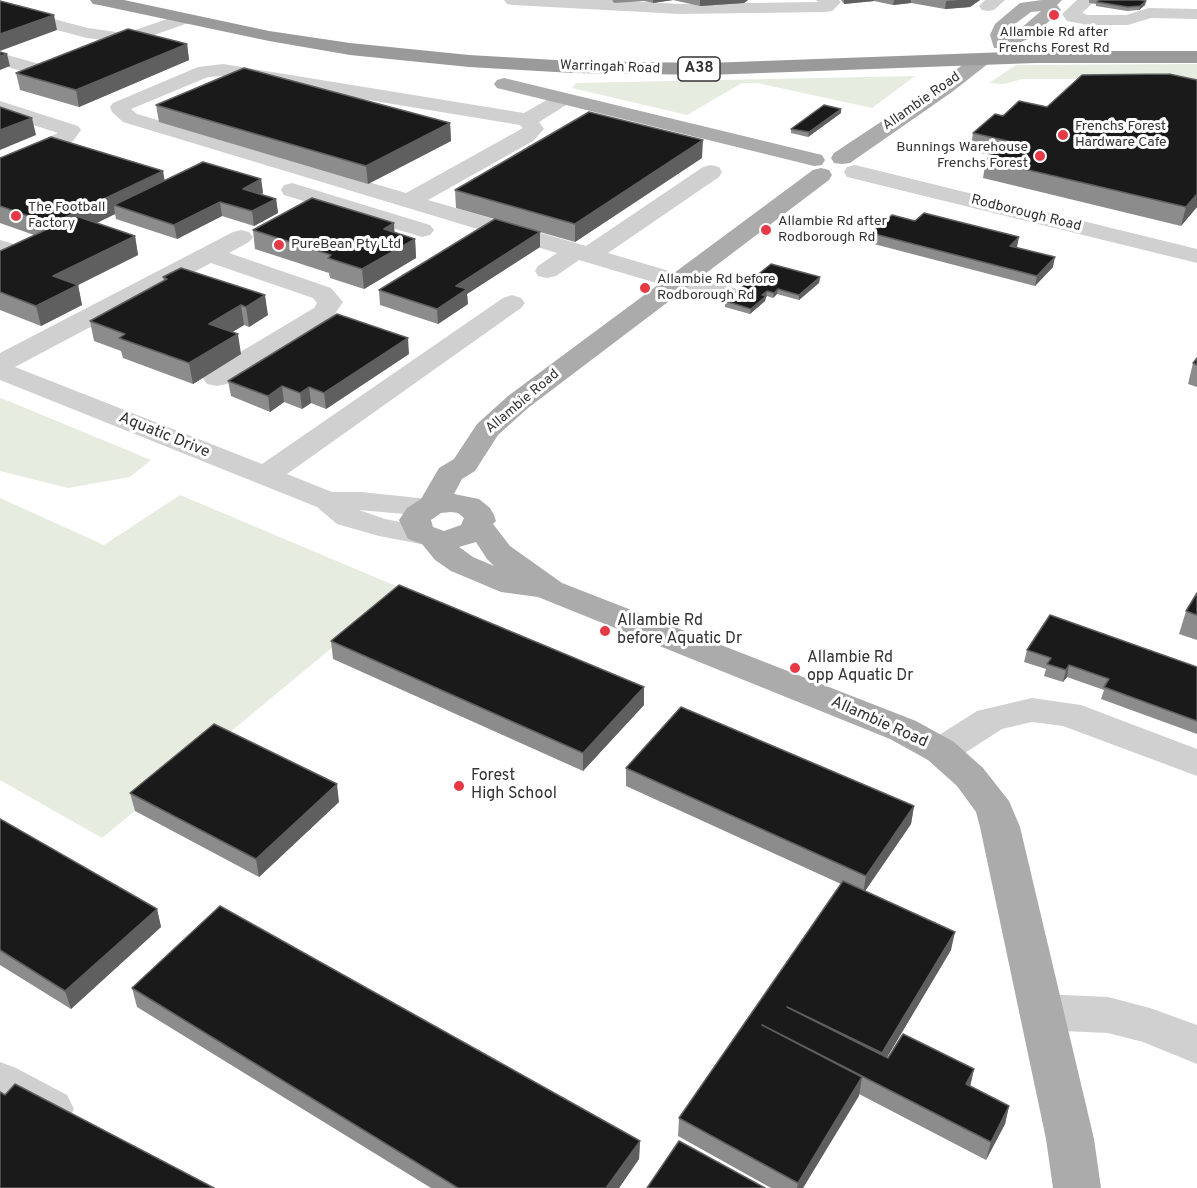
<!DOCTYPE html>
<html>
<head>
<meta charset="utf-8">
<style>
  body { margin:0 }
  canvas { display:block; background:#fff }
</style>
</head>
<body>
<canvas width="1197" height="1188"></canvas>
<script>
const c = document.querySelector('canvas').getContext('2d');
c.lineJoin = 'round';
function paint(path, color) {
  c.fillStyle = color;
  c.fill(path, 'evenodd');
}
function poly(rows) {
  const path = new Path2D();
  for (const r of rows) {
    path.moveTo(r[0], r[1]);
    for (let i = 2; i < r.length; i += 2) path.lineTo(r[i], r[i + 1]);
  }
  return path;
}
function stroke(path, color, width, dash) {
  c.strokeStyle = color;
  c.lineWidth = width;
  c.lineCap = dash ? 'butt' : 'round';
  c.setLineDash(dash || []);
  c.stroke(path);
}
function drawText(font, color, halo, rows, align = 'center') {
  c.font = font + ' Overpass,sans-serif';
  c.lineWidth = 6;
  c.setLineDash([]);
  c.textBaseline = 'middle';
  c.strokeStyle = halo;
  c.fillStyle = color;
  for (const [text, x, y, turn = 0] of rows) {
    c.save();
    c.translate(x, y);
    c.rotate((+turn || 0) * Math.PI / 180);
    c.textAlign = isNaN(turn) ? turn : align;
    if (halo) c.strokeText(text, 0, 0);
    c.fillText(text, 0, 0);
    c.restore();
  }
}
paint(poly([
  [1197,64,1197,79,1022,79,1004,84,989,83,1016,65],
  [915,76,872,108,757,83,742,83,687,115,572,88,576,83],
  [0,398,1,398,151,460,130,477,68,488,0,471],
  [180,495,403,589,102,838,0,780,0,498,104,545]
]), '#e6ecdf');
paint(poly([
  [504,0,610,0,680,4,818,2,816,0,839,0,841,2,832,11,826,12,680,14,513,5,507,4,504,0],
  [985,0,1005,0,994,10,988,11,982,10,979,6,985,0],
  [1077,0,1096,0,1082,13,1088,15,1126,15,1149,8,1197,9,1197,19,1151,18,1128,25,1088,25,1067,21,1062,14,1077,0],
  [0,5,88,28,116,32,132,31,182,14,188,15,191,19,188,23,140,40,116,42,87,38,0,15,0,5],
  [0,53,43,65,74,54,81,56,83,60,81,64,44,77,0,65,0,53],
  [223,64,524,113,557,94,571,94,574,98,571,102,539,122,544,129,533,141,428,200,586,246,703,167,711,165,719,167,722,172,719,177,608,253,676,273,682,272,691,274,737,289,741,294,737,299,728,302,685,288,670,287,579,260,556,276,547,278,538,276,535,271,538,266,557,253,123,122,112,112,110,107,113,103,198,67,223,64],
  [223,76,520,125,523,128,406,193,137,114,131,109,208,77,223,76],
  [0,101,78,126,81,130,73,141,0,175,0,160,58,133,0,114,0,101],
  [855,165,1197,249,1197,263,847,177,844,172,847,167,855,165],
  [292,183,430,225,434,230,430,235,422,237,284,195,281,190,284,185,292,183],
  [241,230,249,232,253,237,249,242,229,253,331,288,343,302,332,318,227,384,217,386,207,384,203,378,207,372,314,308,317,303,313,298,211,263,15,367,262,464,503,298,512,295,521,298,525,303,521,308,287,474,332,492,361,492,438,500,442,507,438,514,427,516,359,510,385,519,437,529,442,536,437,543,426,545,379,536,337,524,317,507,0,380,0,353,233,232,241,230],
  [0,240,14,244,18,249,14,254,0,259,0,240],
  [1032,698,1081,705,1197,749,1197,776,1063,726,1032,722,1002,729,954,760,941,764,928,760,922,751,928,742,977,711,1032,698],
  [1041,994,1108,997,1150,1008,1197,1025,1197,1064,1143,1042,1108,1033,1041,1030,1025,1025,1019,1012,1025,999,1041,994],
  [0,1062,16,1068,67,1095,74,1109,67,1123,51,1129,35,1123,0,1105,0,1062]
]), '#d0d0d0');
paint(poly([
  [1042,0,1062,0,1057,5,1061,10,1032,37,1008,48,994,48,990,35,995,24,1020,3,1042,0],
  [1041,11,1020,29,1008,34,1015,24,1031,12,1041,11],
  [982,53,989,55,991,59,989,63,952,92,850,163,842,164,834,163,831,158,834,153,938,84,975,55,982,53],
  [504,78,822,155,825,160,822,165,814,166,497,88,494,84,497,80,504,78],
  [821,168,829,170,832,175,829,180,528,408,498,435,475,471,462,479,454,494,479,499,490,508,494,515,496,521,493,524,510,546,562,583,916,721,954,742,983,768,1009,801,1020,827,1094,1139,1101,1188,1053,1188,1046,1139,980,827,976,812,957,786,928,760,890,739,538,597,501,592,451,571,435,560,422,544,408,539,399,520,407,508,421,499,439,468,454,459,477,424,508,396,813,170,821,168],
  [451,512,458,513,464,518,461,525,444,531,433,527,431,520,441,513,451,512],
  [476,542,487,559,494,566,473,557,459,547,476,542]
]), '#ababab');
paint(poly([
  [90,0,124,0,269,31,350,43,469,55,573,61,708,63,1035,51,1197,51,1197,63,1035,63,708,75,573,73,469,67,350,55,269,41,99,5,93,4,90,0]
]), '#9a9a9a');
paint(poly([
  [612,0,748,0,744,3,700,6,673,0,653,3,644,1,614,3],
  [841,0,980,0,970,7,945,9,911,3,893,5,874,1,844,4],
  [1088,0,1143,0,1145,5,1139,10,1127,11,1096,6,1096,4,1089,3,1089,0],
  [187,44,189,60,79,107,20,90,16,73],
  [156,105,450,123,451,141,368,184,159,122],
  [841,113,808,137,791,133,791,129],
  [995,114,1197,207,1181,226,983,178,986,160,992,155,970,151,973,133],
  [0,158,163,171,164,181,261,179,263,193,261,194,276,199,278,213,254,226,222,216,177,239,116,219,115,214,97,223,135,236,138,255,78,285,82,305,41,326,0,310,0,251,34,235,0,223],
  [702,158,575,242,456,208,455,190],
  [915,221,1017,247,1017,248,1053,267,1035,286,870,243,871,233],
  [253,230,394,232,415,239,416,258,364,289,330,278,329,273,255,249],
  [540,232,540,247,467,294,468,304,438,324,380,305,379,290],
  [181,268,268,315,249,327,244,325,232,332,241,354,193,384,123,358,121,351,94,341,90,321,164,281,163,277],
  [820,277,819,283,799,300,777,294,773,298,767,296,766,297,765,301,750,314,725,307,725,301],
  [409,354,326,409,311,403,302,409,284,402,270,412,231,396,228,381],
  [1197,358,1197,387,1188,384,1193,363],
  [1197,593,1197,640,1179,634,1186,611],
  [331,641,644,687,644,705,583,771,333,659],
  [1027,650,1197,667,1197,734,1101,699,1104,690,1067,677,1063,682,1044,676,1046,669,1024,662],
  [626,768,914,806,911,824,865,891,951,950,887,1057,974,1069,970,1086,1009,1106,1005,1124,986,1160,859,1094,803,1188,771,1188,678,1136,679,1118,841,884,626,786],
  [130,793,339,802,259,877,135,811],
  [0,819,157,909,161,927,71,1009,0,965],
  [132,988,640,1141,639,1159,619,1188,431,1188,137,1007]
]), '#8c8c8c');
paint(poly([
  [653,0,673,0,653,3],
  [700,0,748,0,744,3,700,6],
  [844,0,874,0,874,1,844,4],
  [894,0,911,0,911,3,893,5],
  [959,0,980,0,970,7,945,9,946,1],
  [1146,1,1145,5,1139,10,1140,6],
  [54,15,57,30,0,51,0,34],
  [187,44,189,60,79,107,76,90],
  [7,54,10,66,0,70,0,56],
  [841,109,841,113,808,137,809,132],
  [32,118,36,135,0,150,0,130],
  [450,123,451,141,368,184,366,166],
  [703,140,702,158,575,242,575,224],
  [163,171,166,189,114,205,115,214,55,243,51,224],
  [261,179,263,193,245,203,243,189],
  [1197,194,1197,207,1181,226,1186,207],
  [276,199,278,213,254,226,252,211],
  [220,202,222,216,177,239,174,225],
  [394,223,395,242,384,229],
  [540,232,540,247,467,294,468,304,438,324,437,309,456,286],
  [135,236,138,255,78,285,82,305,41,326,36,306,53,276],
  [1019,237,1017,247,1008,256,1010,246],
  [415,239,416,258,364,289,362,269],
  [1055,257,1053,267,1035,286,1037,276],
  [820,277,819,283,799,300,799,295],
  [778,289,777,294,773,298,774,293],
  [767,291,765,301,750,314,751,309],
  [265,295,268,315,249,327,246,307],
  [241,305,244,325,213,344,209,324],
  [238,334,241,354,193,384,189,363],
  [408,338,409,354,326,409,324,393],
  [282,386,284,402,270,412,268,396],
  [309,387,311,403,302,409,300,393],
  [1069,665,1067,677,1063,682,1066,670],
  [644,687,644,705,583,771,583,753],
  [337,784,339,802,259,877,256,859],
  [914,806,911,824,863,894,866,876],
  [157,909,161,927,71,1009,65,991],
  [955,932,951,950,879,1071,882,1053],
  [974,1069,970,1087,966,1084],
  [862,1077,859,1096,803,1188,797,1188,798,1183],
  [1009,1106,1005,1124,986,1160,991,1142],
  [640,1141,639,1159,619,1188,606,1188]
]), '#5f5f5f');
const building = poly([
  [1099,0,1140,0,1146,1,1140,6,1128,7,1097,2,1099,0],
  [0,1,54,15,0,34,0,1],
  [128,29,187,44,76,90,16,73,128,29],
  [0,52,7,54,0,56,0,52],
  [244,68,450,123,366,166,156,105,244,68],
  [1169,74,1197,80,1197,194,1186,207,986,160,1008,141,973,133,995,114,1003,116,1019,101,1047,107,1082,75,1169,74],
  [824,105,841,109,809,132,791,129,824,105],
  [0,107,32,118,0,130,0,107],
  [589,112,703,140,575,224,455,190,589,112],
  [51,137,163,171,51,224,0,206,0,158,51,137],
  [203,162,261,179,243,189,276,199,252,211,220,202,174,225,114,205,203,162],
  [312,198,394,223,384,229,415,239,362,269,328,258,331,255,253,230,312,198],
  [924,213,1019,237,1010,246,1055,257,1037,276,871,233,892,215,915,221,924,213],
  [76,216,135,236,53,276,78,285,36,306,0,292,0,251,76,216],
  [495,219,540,232,456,286,467,289,437,309,379,290,495,219],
  [771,264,820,277,799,295,778,289,774,293,767,291,762,295,766,296,751,309,725,301,771,264],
  [181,268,265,295,246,307,241,305,209,324,238,334,189,363,119,338,125,334,90,321,167,279,163,277,181,268],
  [337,314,408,338,324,393,309,387,300,393,282,386,268,396,228,381,337,314],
  [1197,358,1197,365,1193,363,1197,358],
  [399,585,644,687,583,753,331,641,399,585],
  [1197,593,1197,615,1186,611,1197,593],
  [1050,615,1197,667,1197,721,1104,687,1109,679,1069,665,1066,670,1047,664,1051,658,1027,650,1050,615],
  [681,707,914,806,866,876,626,768,681,707],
  [214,724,337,784,256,859,130,793,214,724],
  [0,819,157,909,65,991,0,950,0,819],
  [843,881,955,932,882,1053,787,1007,888,1058,903,1034,974,1069,966,1084,1009,1106,991,1142,762,1025,862,1077,798,1183,679,1118,843,881],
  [220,906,640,1141,606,1188,458,1188,132,988,220,906],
  [15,1084,214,1188,0,1188,0,1092,5,1095,15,1084],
  [679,1141,765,1188,647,1188,679,1141]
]);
paint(building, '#1a1a1a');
stroke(building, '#5f5f5f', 1.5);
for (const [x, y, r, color] of [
  [1054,15,6,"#e63946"],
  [1063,135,6,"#e63946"],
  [1040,156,6,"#e63946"],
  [16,216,6,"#e63946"],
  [766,230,6,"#e63946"],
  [279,245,6,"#e63946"],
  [645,288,6,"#e63946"],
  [605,631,6,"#e63946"],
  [795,668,6,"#e63946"],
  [459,786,6,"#e63946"]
]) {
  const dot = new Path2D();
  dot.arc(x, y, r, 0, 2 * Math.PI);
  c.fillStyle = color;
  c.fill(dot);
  stroke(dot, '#fff', 2);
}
drawText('14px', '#333', '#fff', [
  ["Allambie Rd after",1054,33,"center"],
  ["Frenchs Forest Rd",1054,49,"center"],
  ["Frenchs Forest",1075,127],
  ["Hardware Cafe",1075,143],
  ["Bunnings Warehouse",1028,148,"right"],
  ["Frenchs Forest",1028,164,"right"],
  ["The Football",28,208],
  ["Factory",28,224],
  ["Allambie Rd after",778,222],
  ["Rodborough Rd",778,238],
  ["PureBean Pty Ltd",291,245],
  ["Allambie Rd before",657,280],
  ["Rodborough Rd",657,296]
], 'left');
drawText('14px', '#333', '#fff', [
  ["Warringah Road",610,68,2],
  ["Allambie Road",922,102,-35],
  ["Rodborough Road",1026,214,14],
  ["Allambie Road",523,402,-40]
]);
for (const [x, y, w] of [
  [699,69,42]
]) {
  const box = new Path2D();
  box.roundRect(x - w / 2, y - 12, w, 24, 4.5);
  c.fillStyle = '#fff';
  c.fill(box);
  stroke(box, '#333', 1.5);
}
drawText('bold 15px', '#333', null, [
  ["A38",699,69]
]);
drawText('16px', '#333', '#fff', [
  ["Aquatic Drive",164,436,22],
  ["Allambie Road",879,723,24]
]);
drawText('16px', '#333', '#fff', [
  ["Allambie Rd",617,622],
  ["before Aquatic Dr",617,640],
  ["Allambie Rd",807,659],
  ["opp Aquatic Dr",807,677],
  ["Forest",471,777],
  ["High School",471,795]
], 'left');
</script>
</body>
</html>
